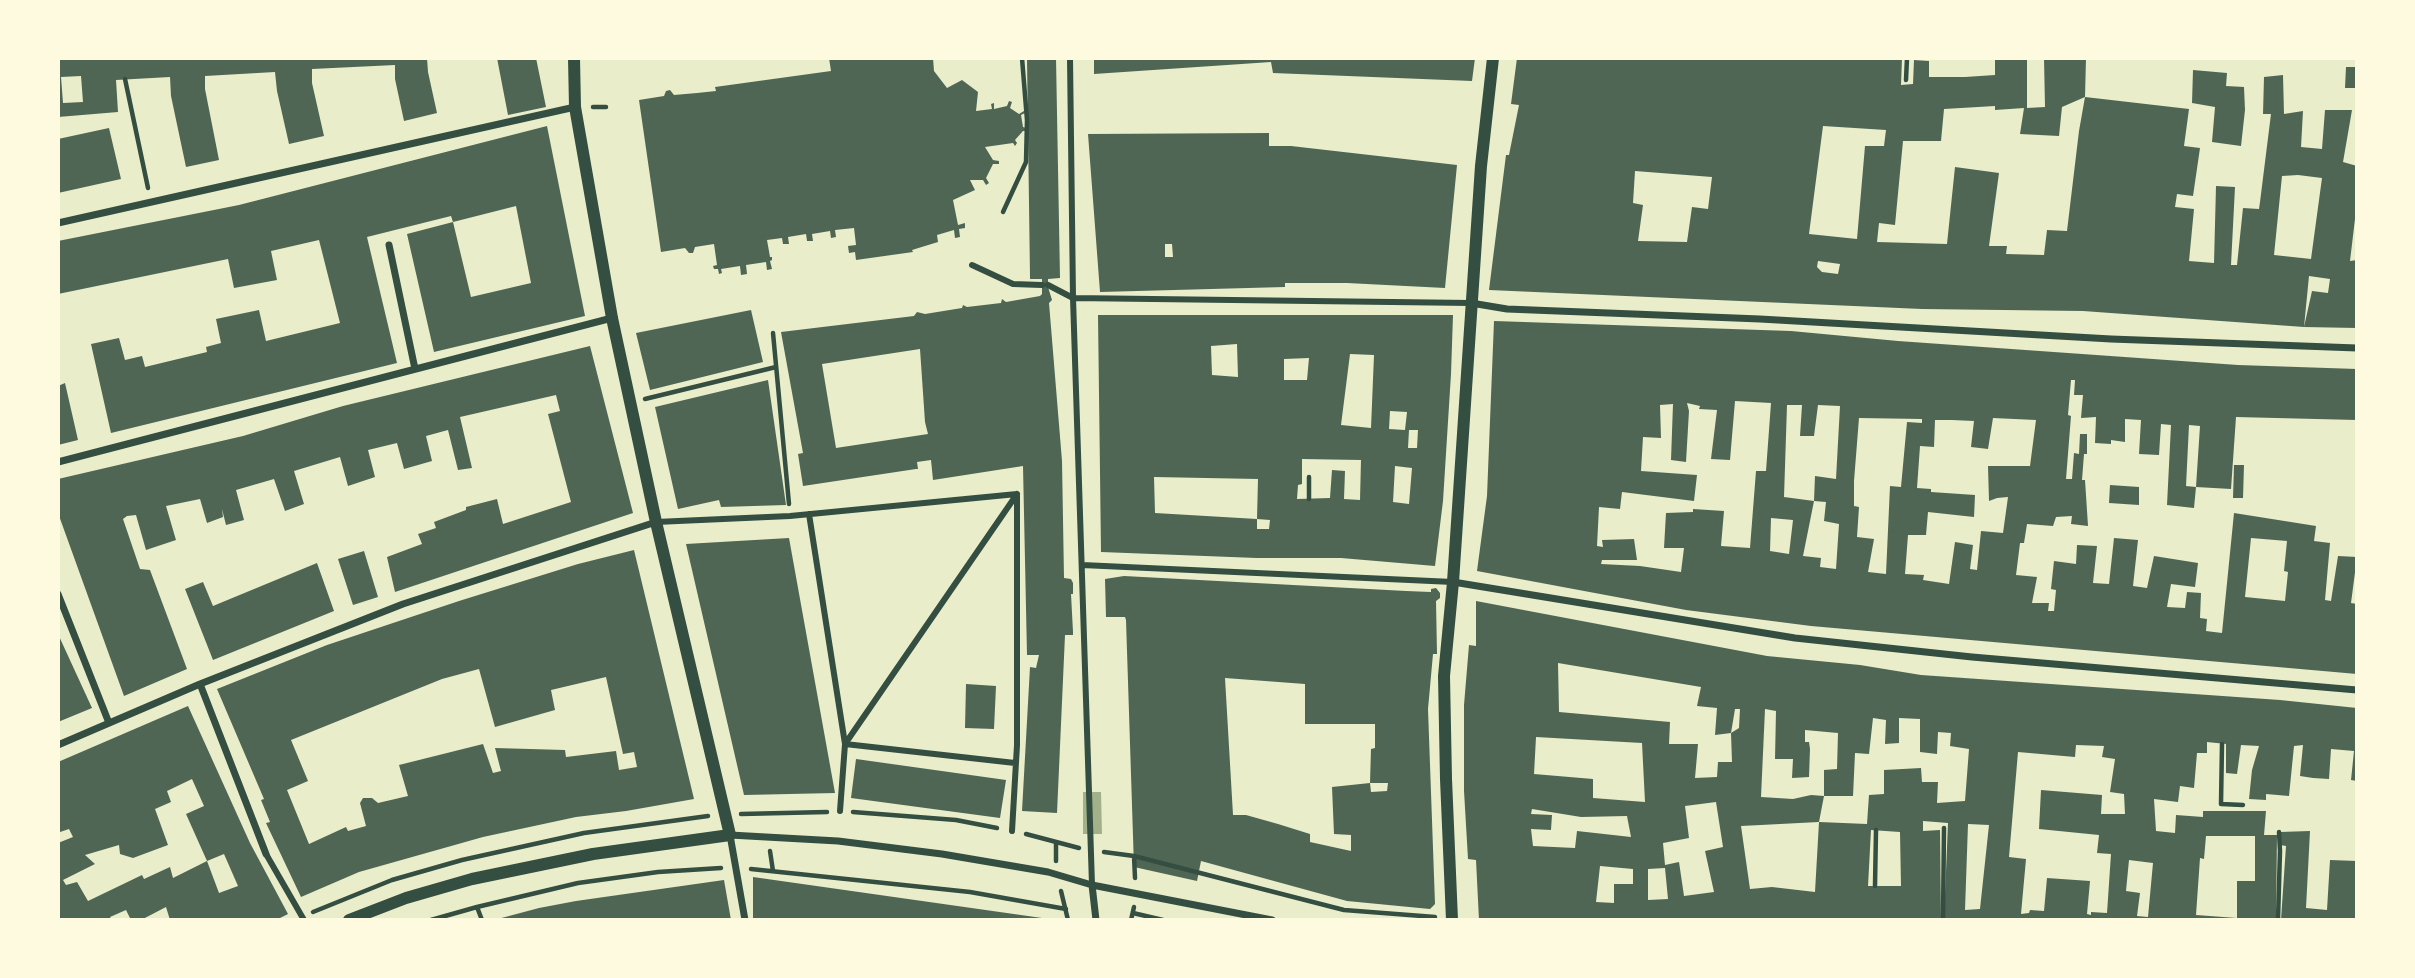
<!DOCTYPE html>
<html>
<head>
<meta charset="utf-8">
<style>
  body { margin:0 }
  #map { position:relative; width:2415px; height:978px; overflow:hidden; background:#e9edc9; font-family:"Varela Round",sans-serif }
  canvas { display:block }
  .frame { position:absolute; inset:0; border:60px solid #fefae0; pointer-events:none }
</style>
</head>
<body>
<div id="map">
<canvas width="2415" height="978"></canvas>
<div class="frame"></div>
</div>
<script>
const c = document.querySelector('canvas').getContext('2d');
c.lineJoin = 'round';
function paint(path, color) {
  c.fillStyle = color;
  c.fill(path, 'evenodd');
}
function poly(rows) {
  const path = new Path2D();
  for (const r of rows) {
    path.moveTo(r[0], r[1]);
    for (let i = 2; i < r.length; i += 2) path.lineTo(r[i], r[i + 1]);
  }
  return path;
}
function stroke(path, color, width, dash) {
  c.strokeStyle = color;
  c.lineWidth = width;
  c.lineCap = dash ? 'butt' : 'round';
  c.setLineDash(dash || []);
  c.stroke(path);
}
paint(poly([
  [1083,792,1101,792,1102,834,1083,834]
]), '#a3b18a');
paint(poly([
  [58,58,427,58,428,72,437,113,404,121,395,79,395,65,312,69,312,83,324,136,289,144,277,91,275,72,205,76,205,89,219,160,186,167,171,96,170,77,116,80,118,112,58,117],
  [81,76,83,102,63,103,61,77],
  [497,58,536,58,546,107,508,115],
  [829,58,933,58,934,71,947,88,962,80,978,92,976,111,992,109,991,104,994,103,994,109,1007,106,1009,101,1012,102,1010,108,1019,114,1024,111,1025,113,1021,115,1023,127,1026,128,1026,131,1023,131,1015,140,1017,143,1015,146,1013,143,985,147,993,160,999,161,999,164,993,164,986,178,989,183,986,185,983,180,970,180,975,190,953,200,958,225,965,223,965,228,959,229,960,237,955,238,954,230,937,235,938,242,912,250,913,252,856,260,855,252,849,253,848,246,856,245,854,228,835,230,836,237,831,238,830,231,812,234,813,241,807,241,806,234,788,237,789,244,783,244,782,238,767,240,770,257,772,257,772,260,770,261,772,269,767,270,766,262,746,265,747,274,741,275,740,266,721,269,722,273,719,274,718,269,714,269,713,266,717,265,714,244,695,247,693,253,689,253,685,248,661,252,639,100,664,96,666,91,670,90,674,95,697,93,716,91,715,87,831,71],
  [1027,58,1056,58,1060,278,1048,279,1048,287,1052,300,1049,303,1062,461,1064,578,1071,579,1073,583,1073,594,1071,594,1073,632,1073,635,1065,635,1057,813,1022,811,1030,667,1036,668,1039,655,1027,655,1023,466,933,480,931,460,917,462,918,469,916,469,803,486,798,454,803,453,781,332,914,316,917,312,925,314,962,308,963,305,967,307,1001,303,1002,299,1006,302,1040,296,1042,294,1042,279,1030,279,1030,277],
  [920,349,925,422,928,434,836,448,822,364],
  [1094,58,1475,58,1472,81,1273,73,1271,62,1094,74],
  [1517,58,1902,58,1901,85,1913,84,1914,60,1929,61,1929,77,1965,77,1995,75,1995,58,2027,58,2027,108,2045,107,2044,58,2086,58,2085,97,2062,107,2059,136,2020,134,2024,108,1995,110,1995,106,1944,109,1941,141,1903,141,1895,225,1879,223,1877,242,1947,244,1955,167,1999,173,1989,246,2007,246,2006,254,2044,255,2047,230,2067,231,2079,131,2085,97,2189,109,2184,146,2200,148,2193,196,2177,194,2175,207,2194,209,2189,261,2214,263,2216,186,2235,187,2231,265,2237,265,2243,208,2259,209,2260,202,2271,114,2263,114,2264,77,2283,75,2284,114,2303,111,2301,147,2322,149,2325,110,2352,110,2343,162,2357,166,2357,202,2350,261,2357,260,2357,328,2304,327,2312,291,2328,293,2330,279,2309,276,2304,327,2083,311,1922,309,1489,290,1506,155,1509,155,1519,105,1511,104],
  [1823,126,1886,130,1884,146,1865,146,1857,239,1809,234],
  [1635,171,1712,177,1708,209,1692,207,1687,242,1638,241,1643,205,1633,203],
  [2298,175,2322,178,2311,259,2274,255,2282,176],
  [1818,261,1840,264,1838,274,1822,272,1817,267],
  [2346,67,2357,67,2357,88,2345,88],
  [2193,70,2227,73,2226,86,2244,87,2245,110,2241,146,2212,142,2215,107,2192,103],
  [547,126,585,316,434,352,407,234,453,222,471,297,531,283,516,206,453,222,451,216,367,237,397,363,111,433,91,344,119,338,125,360,142,356,145,367,207,352,206,347,221,343,216,319,259,310,266,341,340,323,319,240,271,251,277,280,234,288,228,259,58,294,58,241,239,205],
  [109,128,121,179,58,193,58,139],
  [1269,133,1269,146,1291,146,1457,165,1445,288,1347,283,1285,283,1285,287,1100,292,1088,134],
  [1165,244,1172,244,1173,257,1165,257],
  [751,310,763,362,650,390,636,333],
  [1098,315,1453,315,1451,374,1443,501,1435,566,1341,558,1257,558,1101,552],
  [1237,344,1238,377,1212,375,1211,346],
  [1350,354,1374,355,1371,428,1341,425],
  [1309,358,1307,380,1284,380,1284,359],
  [1390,411,1407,412,1405,430,1389,429],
  [1409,430,1418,430,1417,448,1408,448],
  [1302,459,1361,460,1360,500,1344,499,1345,471,1332,470,1330,498,1297,499,1298,485,1302,484],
  [1395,466,1412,468,1409,504,1393,502],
  [1154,477,1258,479,1257,519,1155,513],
  [1257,519,1270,520,1269,529,1257,529],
  [1494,321,1791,331,1898,341,2238,365,2357,369,2357,420,2236,417,2231,489,2196,487,2194,508,2167,505,2171,425,2161,424,2159,455,2139,454,2141,420,2125,419,2125,442,2111,440,2111,444,2095,443,2096,417,2081,418,2083,395,2074,395,2075,380,2071,380,2068,415,2071,416,2066,479,2072,479,2074,453,2079,454,2080,434,2087,434,2087,454,2084,454,2082,480,2085,480,2088,526,2071,524,2072,516,2056,517,2053,526,2027,524,2024,543,2020,543,2016,575,2037,577,2032,603,2049,603,2048,611,2054,611,2056,590,2051,589,2054,561,2076,564,2077,545,2097,546,2093,583,2109,584,2114,538,2138,540,2133,586,2147,588,2154,556,2198,563,2195,587,2171,584,2167,607,2185,608,2187,592,2201,593,2200,618,2207,619,2206,631,2222,633,2234,513,2316,526,2314,541,2330,543,2325,600,2331,601,2338,556,2357,557,2351,603,2357,604,2357,674,1811,626,1686,610,1477,571,1487,496],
  [1735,401,1771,403,1766,471,1756,471,1750,548,1721,546,1724,511,1693,509,1693,512,1666,513,1664,548,1684,548,1681,572,1640,566,1601,564,1602,560,1637,560,1634,539,1602,540,1603,547,1597,546,1599,507,1620,509,1622,492,1694,501,1697,475,1641,471,1643,437,1661,438,1660,405,1673,404,1671,460,1686,462,1689,411,1687,403,1700,406,1699,409,1717,410,1711,459,1730,460],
  [1787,405,1802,405,1800,436,1814,436,1818,405,1840,406,1836,479,1815,476,1814,501,1784,497],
  [1859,418,1922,419,1922,423,1907,422,1901,487,1890,486,1886,574,1868,572,1874,539,1857,537,1859,507,1854,506,1854,481],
  [1993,418,2036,420,2030,466,1988,466,1989,501,1997,498,2008,497,2003,533,1981,531,1977,570,1970,569,1973,545,1955,542,1949,584,1923,580,1924,575,1905,574,1908,535,1926,535,1928,512,1974,517,1975,495,1931,492,1931,489,1917,488,1920,446,1934,447,1935,420,1952,420,1974,421,1971,447,1988,449],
  [2189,425,2200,426,2196,487,2186,486],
  [1814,501,1826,502,1824,521,1839,524,1836,569,1820,567,1821,558,1803,556],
  [1771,518,1793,520,1789,554,1770,551],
  [2251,538,2287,541,2284,571,2288,572,2285,601,2245,597],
  [590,346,633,513,395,592,387,557,422,544,418,534,436,528,434,522,466,510,466,507,497,499,503,524,571,502,548,414,560,411,556,395,460,417,472,468,458,470,448,430,426,436,432,461,404,469,397,443,368,450,375,477,348,486,340,457,294,471,304,504,285,511,274,479,236,490,244,520,226,525,222,509,223,517,207,523,200,499,166,506,176,540,146,550,136,515,127,516,123,519,140,569,150,570,187,669,124,696,58,513,58,479,243,436,343,406],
  [768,380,786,505,721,507,719,500,678,509,655,407],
  [65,383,78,440,58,445,58,386],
  [2234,465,2244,465,2243,498,2233,498],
  [2110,485,2139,487,2139,505,2109,503],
  [789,538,835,793,744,795,686,544],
  [634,550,694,799,626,811,576,817,483,837,359,872,301,897,266,823,270,822,261,800,264,799,217,689,327,645,459,601,578,564],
  [479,669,495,727,555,710,551,690,606,677,623,754,634,752,637,767,619,770,616,751,566,757,565,750,495,748,501,771,493,773,483,744,399,765,408,796,378,803,372,798,363,798,360,803,366,826,348,831,346,827,309,844,287,790,308,781,291,740,442,679],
  [364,551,378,597,353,605,338,559],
  [317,563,334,611,213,660,185,589,203,582,213,606],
  [1124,576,1406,591,1431,592,1431,589,1436,588,1440,593,1440,598,1436,601,1437,654,1433,654,1428,709,1435,904,1430,909,1347,901,1201,861,1197,881,1134,867,1126,620,1125,617,1106,617,1105,579],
  [1225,678,1305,684,1305,724,1375,724,1375,748,1371,749,1370,783,1332,787,1334,834,1351,835,1351,851,1310,842,1310,834,1278,824,1246,815,1233,815],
  [1370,783,1388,783,1387,791,1371,792],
  [1476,601,1767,656,1860,665,1921,675,2280,700,2357,708,2357,781,2351,780,2354,751,2331,749,2329,779,2313,778,2300,776,2303,745,2294,746,2289,796,2266,794,2266,800,2249,799,2252,770,2259,746,2241,745,2237,774,2226,773,2226,744,2207,742,2207,753,2197,753,2194,788,2180,786,2178,802,2154,799,2156,831,2175,833,2176,815,2203,817,2203,811,2266,811,2264,835,2277,835,2276,920,1944,920,1948,823,1923,821,1923,831,1940,830,1941,920,1479,920,1476,860,1468,859,1464,791,1464,705,1469,645,1476,646],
  [1558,663,1701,687,1697,706,1717,708,1715,735,1731,733,1732,762,1718,762,1717,777,1695,778,1698,744,1669,744,1670,722,1559,712],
  [1735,709,1740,709,1739,728,1731,733],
  [1765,709,1776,711,1775,759,1793,759,1792,778,1809,777,1810,749,1809,742,1805,742,1805,730,1838,733,1837,769,1824,770,1824,796,1811,795,1793,799,1761,797],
  [1873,718,1886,720,1885,744,1899,743,1899,718,1920,719,1920,752,1937,754,1938,732,1951,733,1950,746,1969,749,1965,801,1937,803,1938,782,1922,782,1921,768,1884,770,1884,794,1869,795,1867,824,1819,822,1815,892,1772,887,1750,889,1741,826,1819,822,1824,796,1853,796,1855,753,1869,754],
  [1536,737,1642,743,1645,802,1593,798,1593,779,1534,774],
  [2076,745,2104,746,2102,757,2115,759,2110,792,2124,794,2125,814,2101,814,2102,795,2041,790,2039,829,2099,835,2097,853,2111,854,2107,913,2091,912,2091,915,2087,914,2090,881,2047,878,2044,911,2030,910,2029,913,2021,914,2026,859,2009,857,2018,752,2075,757],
  [1716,802,1723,847,1705,851,1714,892,1684,896,1679,862,1665,865,1663,843,1689,838,1685,806],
  [1532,809,1581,817,1627,816,1631,837,1577,831,1575,848,1533,846,1531,829,1551,830,1552,815,1531,814],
  [1968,824,1989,825,1980,909,1965,910],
  [1871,830,1900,832,1901,886,1868,886],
  [2206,836,2255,836,2255,881,2237,881,2237,918,2196,915,2200,858,2204,859],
  [2129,860,2153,863,2148,917,2137,916,2140,893,2126,891],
  [1600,866,1633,869,1633,884,1614,884,1614,903,1596,902],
  [1665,868,1668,899,1648,900,1648,869],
  [58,634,92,708,58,722],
  [966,684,996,686,994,729,965,728],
  [188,706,250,843,288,914,276,920,170,920,166,907,141,920,131,920,126,910,110,917,112,920,58,920,58,843,73,837,69,829,60,832,58,823,58,762],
  [192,779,204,806,186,814,207,861,224,854,238,886,219,893,207,861,173,878,170,867,144,879,142,875,88,901,77,882,66,885,63,880,95,864,85,855,119,845,120,854,133,858,168,845,155,809,171,802,167,791],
  [856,759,1006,780,1000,818,851,798],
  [2310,831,2306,908,2327,910,2330,860,2357,861,2357,920,2281,920,2286,846,2280,845,2280,832],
  [753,877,1049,919,1049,920,753,920],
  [724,880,731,920,494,920,539,908,576,901]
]), '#4f6655');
stroke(poly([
  [125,79,148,188],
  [1906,80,1907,58],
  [593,107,606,107],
  [1003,212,1026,162,1027,120,1022,58],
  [773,333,789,504],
  [645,399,776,367],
  [1309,499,1309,477],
  [2222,744,2221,804,2243,805],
  [853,812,956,820,997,828],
  [741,814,827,812],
  [1026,834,1079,848],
  [1056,842,1056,861],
  [770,851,773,871],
  [1104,852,1134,856,1344,910,1435,917],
  [1134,856,1135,878],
  [751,869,970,892,1066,909],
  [1875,886,1876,830],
  [1061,891,1068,920],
  [477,907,482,920],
  [313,912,392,880,462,860,584,833,708,816],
  [1133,913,1163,920],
  [431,920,477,907,578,883,658,872,721,868],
  [1131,920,1134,907],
  [1943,920,1944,828],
  [2278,920,2280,851,2279,832]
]), '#344e41', 4.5);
stroke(poly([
  [1070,58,1073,298,1092,885],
  [972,265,1013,284,1042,285],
  [1048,285,1073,298,1471,303],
  [809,514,845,744,840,811],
  [656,522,790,516,1017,494],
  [1082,565,1453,582],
  [1015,763,845,744,1017,494],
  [1012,831,1017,745,1017,496],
  [266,854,304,920]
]), '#344e41', 6);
stroke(poly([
  [58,223,575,107],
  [389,245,415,369],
  [1471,303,1507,309,1760,319,2111,339,2357,348],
  [58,462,612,318],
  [1453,582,1795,638,1972,657,2357,690],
  [58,594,109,723],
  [200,684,266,854],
  [58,745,200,684,403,604,656,522],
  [1092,885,1096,920],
  [745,920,730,835,838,841,942,854,1048,872,1092,885,1272,920]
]), '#344e41', 7);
stroke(poly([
  [349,920,406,898,472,879,593,854,730,835,656,522,612,318,575,107,574,58],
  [1452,920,1446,779,1444,676,1453,582,1481,166,1493,58]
]), '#344e41', 12);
</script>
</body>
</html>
